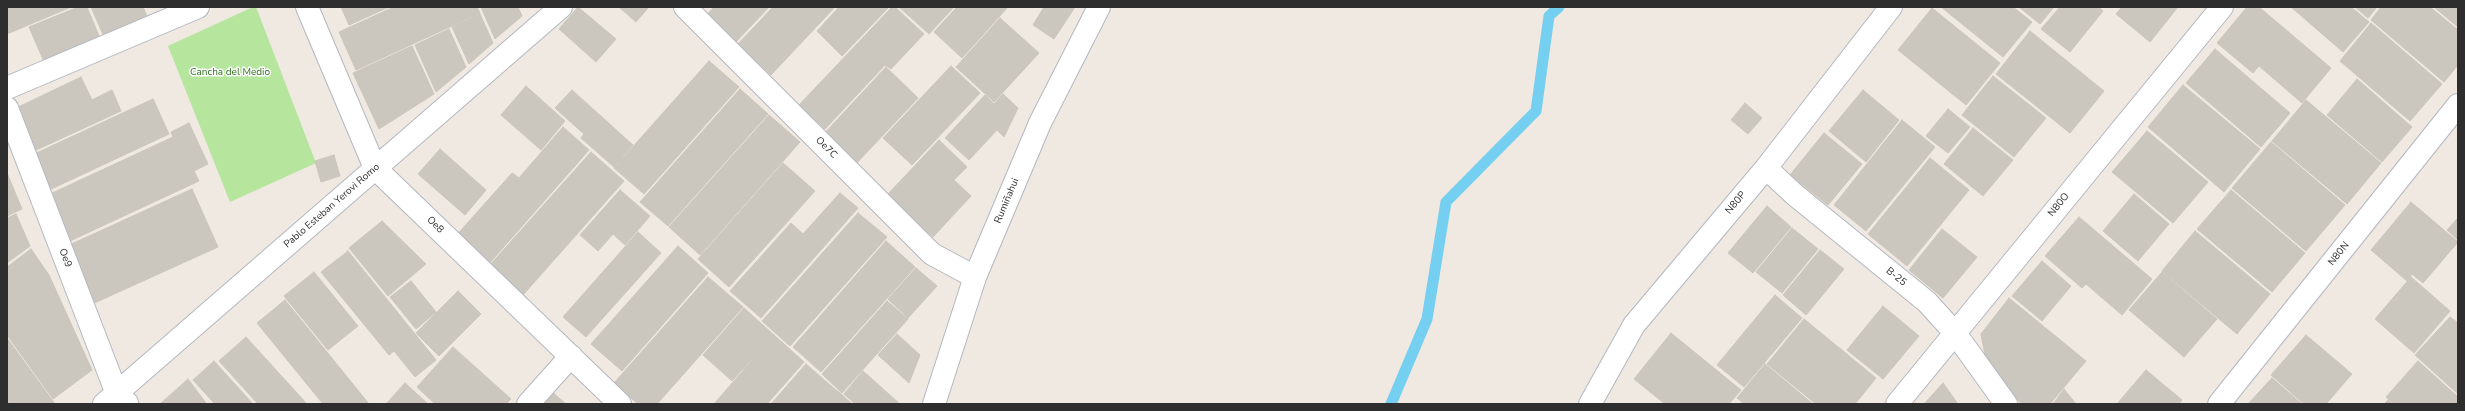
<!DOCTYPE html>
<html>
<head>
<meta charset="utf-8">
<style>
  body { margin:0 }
  #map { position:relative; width:2465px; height:411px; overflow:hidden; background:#efe9e1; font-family:"Nunito Sans",sans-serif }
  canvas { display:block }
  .frame { position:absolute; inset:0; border:8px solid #2e2e2e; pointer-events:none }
</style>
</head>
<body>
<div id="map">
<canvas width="2465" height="411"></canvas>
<div class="frame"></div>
</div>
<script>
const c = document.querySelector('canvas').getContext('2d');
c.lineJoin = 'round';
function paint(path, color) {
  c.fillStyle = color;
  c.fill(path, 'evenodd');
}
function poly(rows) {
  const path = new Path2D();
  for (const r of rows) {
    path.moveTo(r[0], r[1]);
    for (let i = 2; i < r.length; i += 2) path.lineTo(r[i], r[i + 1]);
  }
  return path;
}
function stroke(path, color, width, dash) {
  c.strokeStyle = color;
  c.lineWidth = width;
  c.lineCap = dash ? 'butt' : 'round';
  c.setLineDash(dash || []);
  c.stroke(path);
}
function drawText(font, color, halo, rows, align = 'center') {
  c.font = font + ' "Nunito Sans",sans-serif';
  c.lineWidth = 3;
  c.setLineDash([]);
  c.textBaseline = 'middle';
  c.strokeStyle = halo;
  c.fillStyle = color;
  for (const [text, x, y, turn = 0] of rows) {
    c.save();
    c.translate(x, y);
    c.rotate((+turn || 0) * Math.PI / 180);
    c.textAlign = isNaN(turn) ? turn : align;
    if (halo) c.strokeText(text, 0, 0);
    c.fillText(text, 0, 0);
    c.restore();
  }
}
paint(poly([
  [253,7,256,7,316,163,230,202,168,46]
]), '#b6e59e');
stroke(poly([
  [1391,404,1427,319,1446,202,1536,111,1549,16,1559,7]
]), '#75cff0', 11);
const building = poly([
  [7,7,71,7,7,34,7,7],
  [78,7,87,7,101,41,45,64,29,27,78,7],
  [91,7,143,7,149,21,105,39,91,7],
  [341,7,389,7,349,25,341,7],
  [394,7,477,7,480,13,356,70,339,32,394,7],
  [481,7,518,7,522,16,495,39,481,7],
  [578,7,616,39,596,62,559,29,578,7],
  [619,7,649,7,636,22,619,7],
  [714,7,769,7,734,44,705,17,714,7],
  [773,7,835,7,771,75,738,44,773,7],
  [839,7,889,7,842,56,817,31,839,7],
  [892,7,895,7,924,34,891,69,885,65,825,129,799,105,892,7],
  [899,7,954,7,929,34,899,7],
  [957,7,1008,7,962,58,934,32,957,7],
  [1044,7,1075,7,1054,39,1033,25,1044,7],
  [1941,7,2013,7,2032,22,2003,57,1941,7],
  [2019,7,2054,7,2040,24,2019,7],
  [2060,7,2098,7,2103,11,2070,52,2041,29,2060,7],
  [2122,7,2178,7,2150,42,2116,14,2122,7],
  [2247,7,2259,7,2331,68,2302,103,2259,66,2253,73,2217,43,2247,7],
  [2291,7,2351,7,2369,22,2343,52,2291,7],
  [2355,7,2377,7,2368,18,2355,7],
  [2381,7,2430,7,2458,30,2458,65,2444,82,2371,20,2381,7],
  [2434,7,2458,7,2458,27,2434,7],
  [1932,8,2000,63,1966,105,1898,50,1932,8],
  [480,14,493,43,469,64,452,27,480,14],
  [1000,18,1039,53,994,102,956,67,1000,18],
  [2371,23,2442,84,2410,121,2340,61,2371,23],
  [449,29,466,67,436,92,415,45,449,29],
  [2030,31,2104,91,2070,133,1996,74,2030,31],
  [412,46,434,94,379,129,353,73,412,46],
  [2215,49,2290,113,2261,147,2186,83,2215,49],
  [709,61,739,87,644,194,614,168,709,61],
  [951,66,980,93,912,165,883,138,951,66],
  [886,67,918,98,854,166,822,136,886,67],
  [1993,76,2046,118,2014,157,1962,115,1993,76],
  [81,77,92,100,112,90,121,111,32,152,12,110,81,77],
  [2357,79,2412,127,2382,162,2327,115,2357,79],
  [2183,85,2260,149,2224,192,2148,127,2183,85],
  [526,86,565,121,541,150,501,115,526,86],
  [740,89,768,114,668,226,640,202,740,89],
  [572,90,633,145,614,167,581,138,584,134,555,108,572,90],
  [1863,90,1899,120,1866,162,1829,131,1863,90],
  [1003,94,1018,108,1004,137,997,130,969,160,945,138,985,95,994,104,1003,94],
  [153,99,169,134,47,191,30,156,153,99],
  [2306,100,2381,163,2347,204,2272,141,2306,100],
  [1745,103,1762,118,1748,134,1731,120,1745,103],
  [1948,109,1970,127,1948,153,1926,136,1948,109],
  [769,115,800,142,700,255,669,227,769,115],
  [1902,120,1935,147,1866,231,1834,205,1902,120],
  [189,123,208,164,194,171,199,181,70,241,48,195,173,137,171,132,189,123],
  [563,127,589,150,487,266,454,238,512,173,519,178,563,127],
  [1973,128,2013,160,1983,196,1944,164,1973,128],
  [2147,131,2208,182,2173,223,2112,172,2147,131],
  [1824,133,1862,164,1828,205,1790,175,1824,133],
  [939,140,967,167,954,180,971,196,933,237,887,195,939,140],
  [2271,142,2345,205,2306,251,2232,188,2271,142],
  [440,149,486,190,465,215,418,174,440,149],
  [591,152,624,181,523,295,489,266,591,152],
  [334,155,340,176,321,182,315,161,334,155],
  [1930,158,1969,190,1907,266,1868,234,1930,158],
  [783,163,815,191,729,287,698,259,783,163],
  [7,173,22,209,7,216,7,173],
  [192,189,218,247,90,305,65,247,192,189],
  [620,190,650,216,625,245,613,234,598,251,580,235,620,190],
  [2231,190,2305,253,2272,292,2197,229,2231,190],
  [840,193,858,208,761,318,730,291,791,223,803,234,840,193],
  [2134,194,2169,224,2138,261,2103,231,2134,194],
  [2411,202,2458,242,2423,283,2412,274,2407,281,2371,250,2411,202],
  [1767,206,1791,227,1753,273,1728,253,1767,206],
  [858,213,887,237,790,346,762,321,858,213],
  [16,214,30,246,7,263,7,218,16,214],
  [2079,217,2152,279,2122,315,2086,284,2082,288,2045,256,2079,217],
  [2458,218,2458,240,2447,230,2458,218],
  [382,221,426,264,388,296,349,248,382,221],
  [1792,228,1818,249,1782,293,1756,272,1792,228],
  [1942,229,1977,257,1943,298,1909,270,1942,229],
  [2195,231,2270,294,2237,334,2162,271,2195,231],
  [638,232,661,253,586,337,563,317,638,232],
  [886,241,915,267,821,372,793,347,886,241],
  [678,246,708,273,622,371,591,344,678,246],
  [31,249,49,275,92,370,53,399,7,335,7,267,31,249],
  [1820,250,1844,269,1806,315,1783,295,1820,250],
  [348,251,436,360,415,377,394,351,389,355,321,272,348,251],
  [2042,261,2071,286,2042,321,2012,296,2042,261],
  [916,268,937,286,908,318,888,299,916,268],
  [314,272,358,326,328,350,284,296,314,272],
  [2162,272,2217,319,2184,357,2129,310,2162,272],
  [708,277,743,307,657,404,638,404,614,383,708,277],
  [2411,277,2450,311,2414,353,2375,319,2411,277],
  [411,281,436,312,416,329,390,297,411,281],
  [458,291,481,314,439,356,416,333,458,291],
  [1775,295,1802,318,1744,387,1717,365,1775,295],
  [2009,298,2086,361,2050,404,2021,404,1985,355,1981,334,2009,298],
  [285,300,369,404,323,404,257,323,285,300],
  [887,301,908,319,842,393,822,374,887,301],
  [1883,306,1919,336,1883,379,1847,350,1883,306],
  [744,308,774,335,732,381,703,355,744,308],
  [2450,317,2458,323,2458,394,2415,355,2450,317],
  [1804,319,1876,378,1855,404,1816,404,1767,364,1804,319],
  [1671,333,1741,390,1729,404,1665,404,1634,379,1671,333],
  [897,334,920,355,909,383,878,355,897,334],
  [774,335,804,362,767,404,714,404,774,335],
  [2306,335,2352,374,2326,404,2304,404,2271,375,2306,335],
  [246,337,307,404,258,404,219,361,246,337],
  [7,338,55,404,10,404,7,400,7,338],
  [453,347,511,399,506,404,435,404,417,387,453,347],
  [214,361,253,404,213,404,214,403,193,380,214,361],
  [2418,361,2458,397,2458,404,2394,404,2386,397,2418,361],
  [806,364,837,391,826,404,771,404,806,364],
  [1765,364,1813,404,1744,404,1737,398,1765,364],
  [2146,370,2182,400,2179,404,2117,404,2146,370],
  [863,371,900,404,855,404,844,394,863,371],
  [2272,378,2302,404,2248,404,2272,378],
  [188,379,206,403,160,404,188,379],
  [405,383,428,404,386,404,405,383],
  [1943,383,1958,404,1924,404,1943,383],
  [2064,389,2076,404,2053,404,2064,389],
  [551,391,566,404,539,404,551,391],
  [838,391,852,404,826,404,838,391],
  [2388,400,2393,404,2384,404,2388,400]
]);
paint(building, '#cbc7bf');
stroke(building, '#cbc5ba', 1);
const minor = poly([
  [307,7,375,168,620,404],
  [685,7,932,254,975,277],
  [7,88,198,7],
  [7,108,117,394,127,403],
  [1766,168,1795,195,1927,302,1955,333,2006,404],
  [104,404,561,7],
  [528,404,571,356],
  [934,404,975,277,1040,123,1099,7],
  [1590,404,1634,325,1766,168,1891,7],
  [1897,404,2222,7],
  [2219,404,2458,105]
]);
stroke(minor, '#b4b7c1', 24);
stroke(minor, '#fff', 22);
drawText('10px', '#2c6e1b', '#fff', [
  ["Cancha del Medio",230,73]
]);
drawText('10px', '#2e2e2e', '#fff', [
  ["Oe7C",826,148,45],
  ["Rumiñahui",1007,201,-67],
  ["N80P",1736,203,-50],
  ["N80O",2059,205,-51],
  ["Pablo Esteban Yerovi Romo",332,206,-41],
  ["Oe8",435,225,44],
  ["N80N",2339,254,-51],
  ["Oe9",65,258,69],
  ["B-25",1896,277,39]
]);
</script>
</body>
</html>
